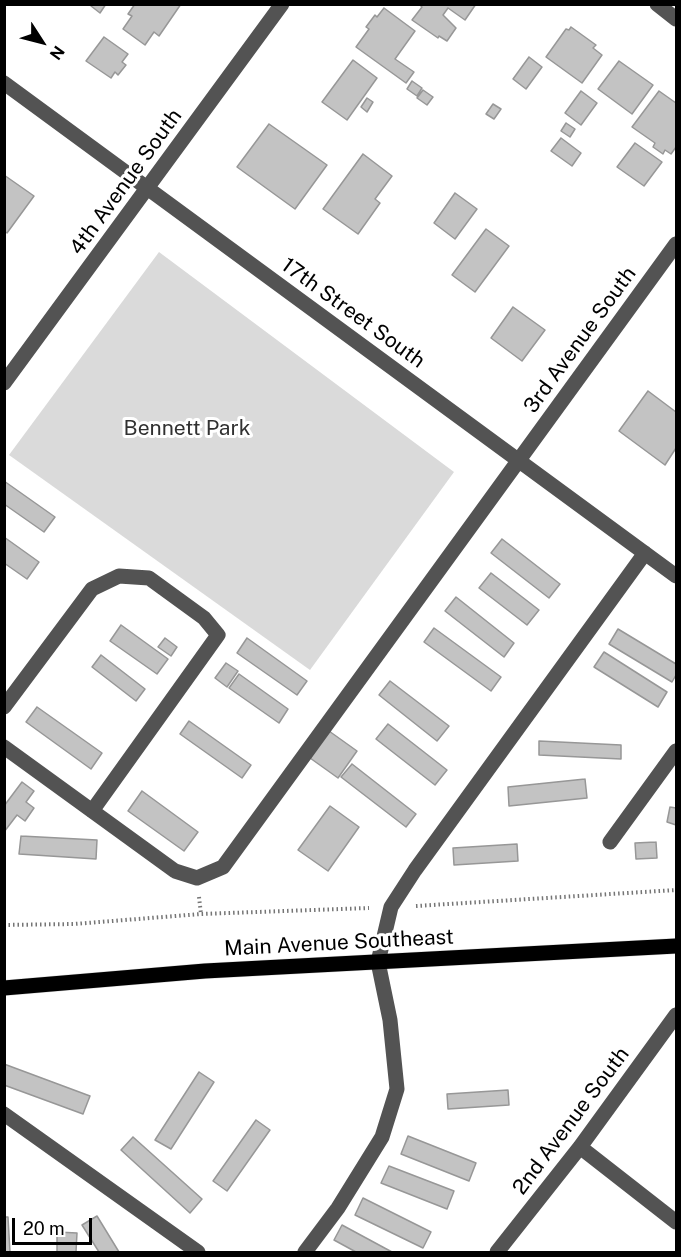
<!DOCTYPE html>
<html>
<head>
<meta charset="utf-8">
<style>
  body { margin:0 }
  #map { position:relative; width:681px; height:1257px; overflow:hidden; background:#fff; font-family:"Public Sans",sans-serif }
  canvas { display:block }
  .frame { position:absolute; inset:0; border:6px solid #000; pointer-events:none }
  .north { position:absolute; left:12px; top:12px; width:60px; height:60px; -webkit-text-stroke:4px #fff; paint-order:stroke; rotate:126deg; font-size:16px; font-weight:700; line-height:24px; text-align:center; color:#000 }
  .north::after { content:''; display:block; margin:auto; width:21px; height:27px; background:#000; clip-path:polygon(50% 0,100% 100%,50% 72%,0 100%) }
  .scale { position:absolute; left:12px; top:1218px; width:80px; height:27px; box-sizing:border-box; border:3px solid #000; border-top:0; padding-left:8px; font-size:18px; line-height:21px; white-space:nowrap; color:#000; -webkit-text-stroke:4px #fff; paint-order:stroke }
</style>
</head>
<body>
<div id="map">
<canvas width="681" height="1257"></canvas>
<div class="frame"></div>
<div class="north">N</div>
<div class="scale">20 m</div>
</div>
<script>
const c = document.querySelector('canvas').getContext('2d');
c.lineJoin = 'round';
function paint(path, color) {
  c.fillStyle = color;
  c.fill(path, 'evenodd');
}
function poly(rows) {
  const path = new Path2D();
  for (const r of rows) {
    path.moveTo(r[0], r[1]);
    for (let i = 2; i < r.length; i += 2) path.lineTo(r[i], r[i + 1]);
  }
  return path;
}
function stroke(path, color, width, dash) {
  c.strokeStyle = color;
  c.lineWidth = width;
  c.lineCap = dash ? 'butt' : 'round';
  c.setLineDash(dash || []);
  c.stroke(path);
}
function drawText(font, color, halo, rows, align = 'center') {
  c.font = font + ' "Public Sans",sans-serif';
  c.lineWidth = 6;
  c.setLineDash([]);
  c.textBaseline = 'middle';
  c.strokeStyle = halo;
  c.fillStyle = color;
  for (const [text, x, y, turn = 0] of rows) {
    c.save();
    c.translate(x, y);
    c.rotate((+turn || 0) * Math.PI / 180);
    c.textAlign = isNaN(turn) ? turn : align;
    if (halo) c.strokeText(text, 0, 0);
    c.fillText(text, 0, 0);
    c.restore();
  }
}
paint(poly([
  [159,252,454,472,310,670,9,455]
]), '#dadada');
const building = poly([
  [92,4,106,4,100,13,91,6,92,4],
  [135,4,181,4,159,36,154,32,145,45,123,29,132,16,128,14,135,4],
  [419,4,476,4,465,20,448,8,443,15,456,28,447,41,439,36,438,38,412,20,422,7,419,4],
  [384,8,415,31,395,59,414,72,406,83,356,47,369,29,366,27,375,15,377,17,384,8],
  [571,27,596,45,593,48,602,55,582,83,546,57,566,29,569,30,571,27],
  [104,37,128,54,122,62,126,65,118,75,115,72,111,78,86,61,104,37],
  [529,57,542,67,526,89,513,79,529,57],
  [353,60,377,78,347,120,322,102,353,60],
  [619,61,653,85,632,114,598,89,619,61],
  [412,81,422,88,417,96,407,89,412,81],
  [423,90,433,97,427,105,417,98,423,90],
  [581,91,597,103,581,125,565,113,581,91],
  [659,91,676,103,676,147,671,154,665,150,663,154,653,147,655,143,632,127,659,91],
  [367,98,373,102,367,112,361,107,367,98],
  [493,104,501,109,494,119,486,114,493,104],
  [566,123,575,129,570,137,561,131,566,123],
  [269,124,327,165,295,209,237,167,269,124],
  [561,138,581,153,572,166,551,151,561,138],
  [635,143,662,162,644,186,617,167,635,143],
  [363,154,392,176,375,199,380,203,358,234,323,209,363,154],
  [4,175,34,196,7,233,4,231,4,175],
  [455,193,477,209,455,239,434,223,455,193],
  [486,229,509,246,475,292,452,275,486,229],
  [513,307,545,330,522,361,491,338,513,307],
  [648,391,676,412,676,448,665,465,619,431,648,391],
  [4,481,55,517,44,532,4,504,4,481],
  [4,537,39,562,27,579,4,563,4,537],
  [502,539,560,584,549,598,491,553,502,539],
  [491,573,539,610,527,625,479,588,491,573],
  [456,597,514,643,504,657,445,611,456,597],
  [121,625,168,659,157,674,110,641,121,625],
  [434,628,501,677,491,691,424,642,434,628],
  [618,629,676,664,676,675,672,682,609,644,618,629],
  [165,638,177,647,171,656,158,647,165,638],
  [247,638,307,681,297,695,237,653,247,638],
  [604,652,667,692,658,707,594,667,604,652],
  [101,655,145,689,136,701,92,667,101,655],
  [226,663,238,671,227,687,215,678,226,663],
  [239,674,288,709,279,723,229,688,239,674],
  [390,681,449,726,437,741,379,695,390,681],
  [37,707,102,753,91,769,26,722,37,707],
  [189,721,251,765,242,778,180,734,189,721],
  [388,724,447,770,435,785,376,739,388,724],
  [329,731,357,751,338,778,310,758,329,731],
  [539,741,621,745,621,759,539,755,539,741],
  [352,764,416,814,406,827,341,777,352,764],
  [585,779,587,798,509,806,508,787,585,779],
  [22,782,34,791,26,802,34,808,25,821,17,815,4,832,4,806,22,782],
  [142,791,198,832,184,851,128,811,142,791],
  [330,806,359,827,328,871,298,850,330,806],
  [670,807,676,808,676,825,667,822,670,807],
  [21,836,97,840,96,859,19,854,21,836],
  [656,842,657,858,636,859,635,843,656,842],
  [517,844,518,861,454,865,453,848,517,844],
  [4,1064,90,1096,83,1114,4,1085,4,1064],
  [199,1072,214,1082,171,1149,155,1140,199,1072],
  [508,1090,509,1105,448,1109,447,1094,508,1090],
  [256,1120,270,1130,227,1191,213,1181,256,1120],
  [408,1136,476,1163,469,1181,401,1154,408,1136],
  [133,1137,202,1199,190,1213,121,1150,133,1137],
  [389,1166,454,1191,447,1209,381,1183,389,1166],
  [363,1198,431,1232,423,1248,355,1215,363,1198],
  [97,1216,119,1252,99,1252,82,1225,97,1216],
  [4,1217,8,1217,10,1252,4,1252,4,1217],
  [342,1225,392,1252,356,1252,334,1240,342,1225],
  [57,1232,77,1233,76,1252,57,1252,57,1232]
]);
paint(building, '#c3c3c3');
stroke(building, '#979797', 1.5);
const major = poly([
  [4,988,205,971,676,946]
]);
stroke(major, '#dbdbdb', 16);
stroke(poly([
  [199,897,201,914],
  [416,906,676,890],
  [4,925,74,924,201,914,369,908]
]), '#757575', 4, [1.5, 3]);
stroke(poly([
  [657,4,676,19],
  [4,83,676,576],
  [4,383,282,4],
  [4,707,92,589,119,576,149,578,204,618,218,635,92,811],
  [4,747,175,871,197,878,223,867,676,244],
  [610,842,676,751],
  [4,1114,198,1252],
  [580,1147,676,1222],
  [305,1252,338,1208,382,1137,397,1089,390,1020,378,962,391,907,415,870,645,553],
  [497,1252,580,1147,676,1015]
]), '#535353', 15);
stroke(major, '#000', 15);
drawText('21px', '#000', '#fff', [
  ["4th Avenue South",126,182,-54],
  ["17th Street South",353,313,36],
  ["3rd Avenue South",580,340,-54],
  ["Main Avenue Southeast",339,943,-3],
  ["2nd Avenue South",571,1121,-53]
]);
drawText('21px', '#313131', '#fff', [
  ["Bennett Park",187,429]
]);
</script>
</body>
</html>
